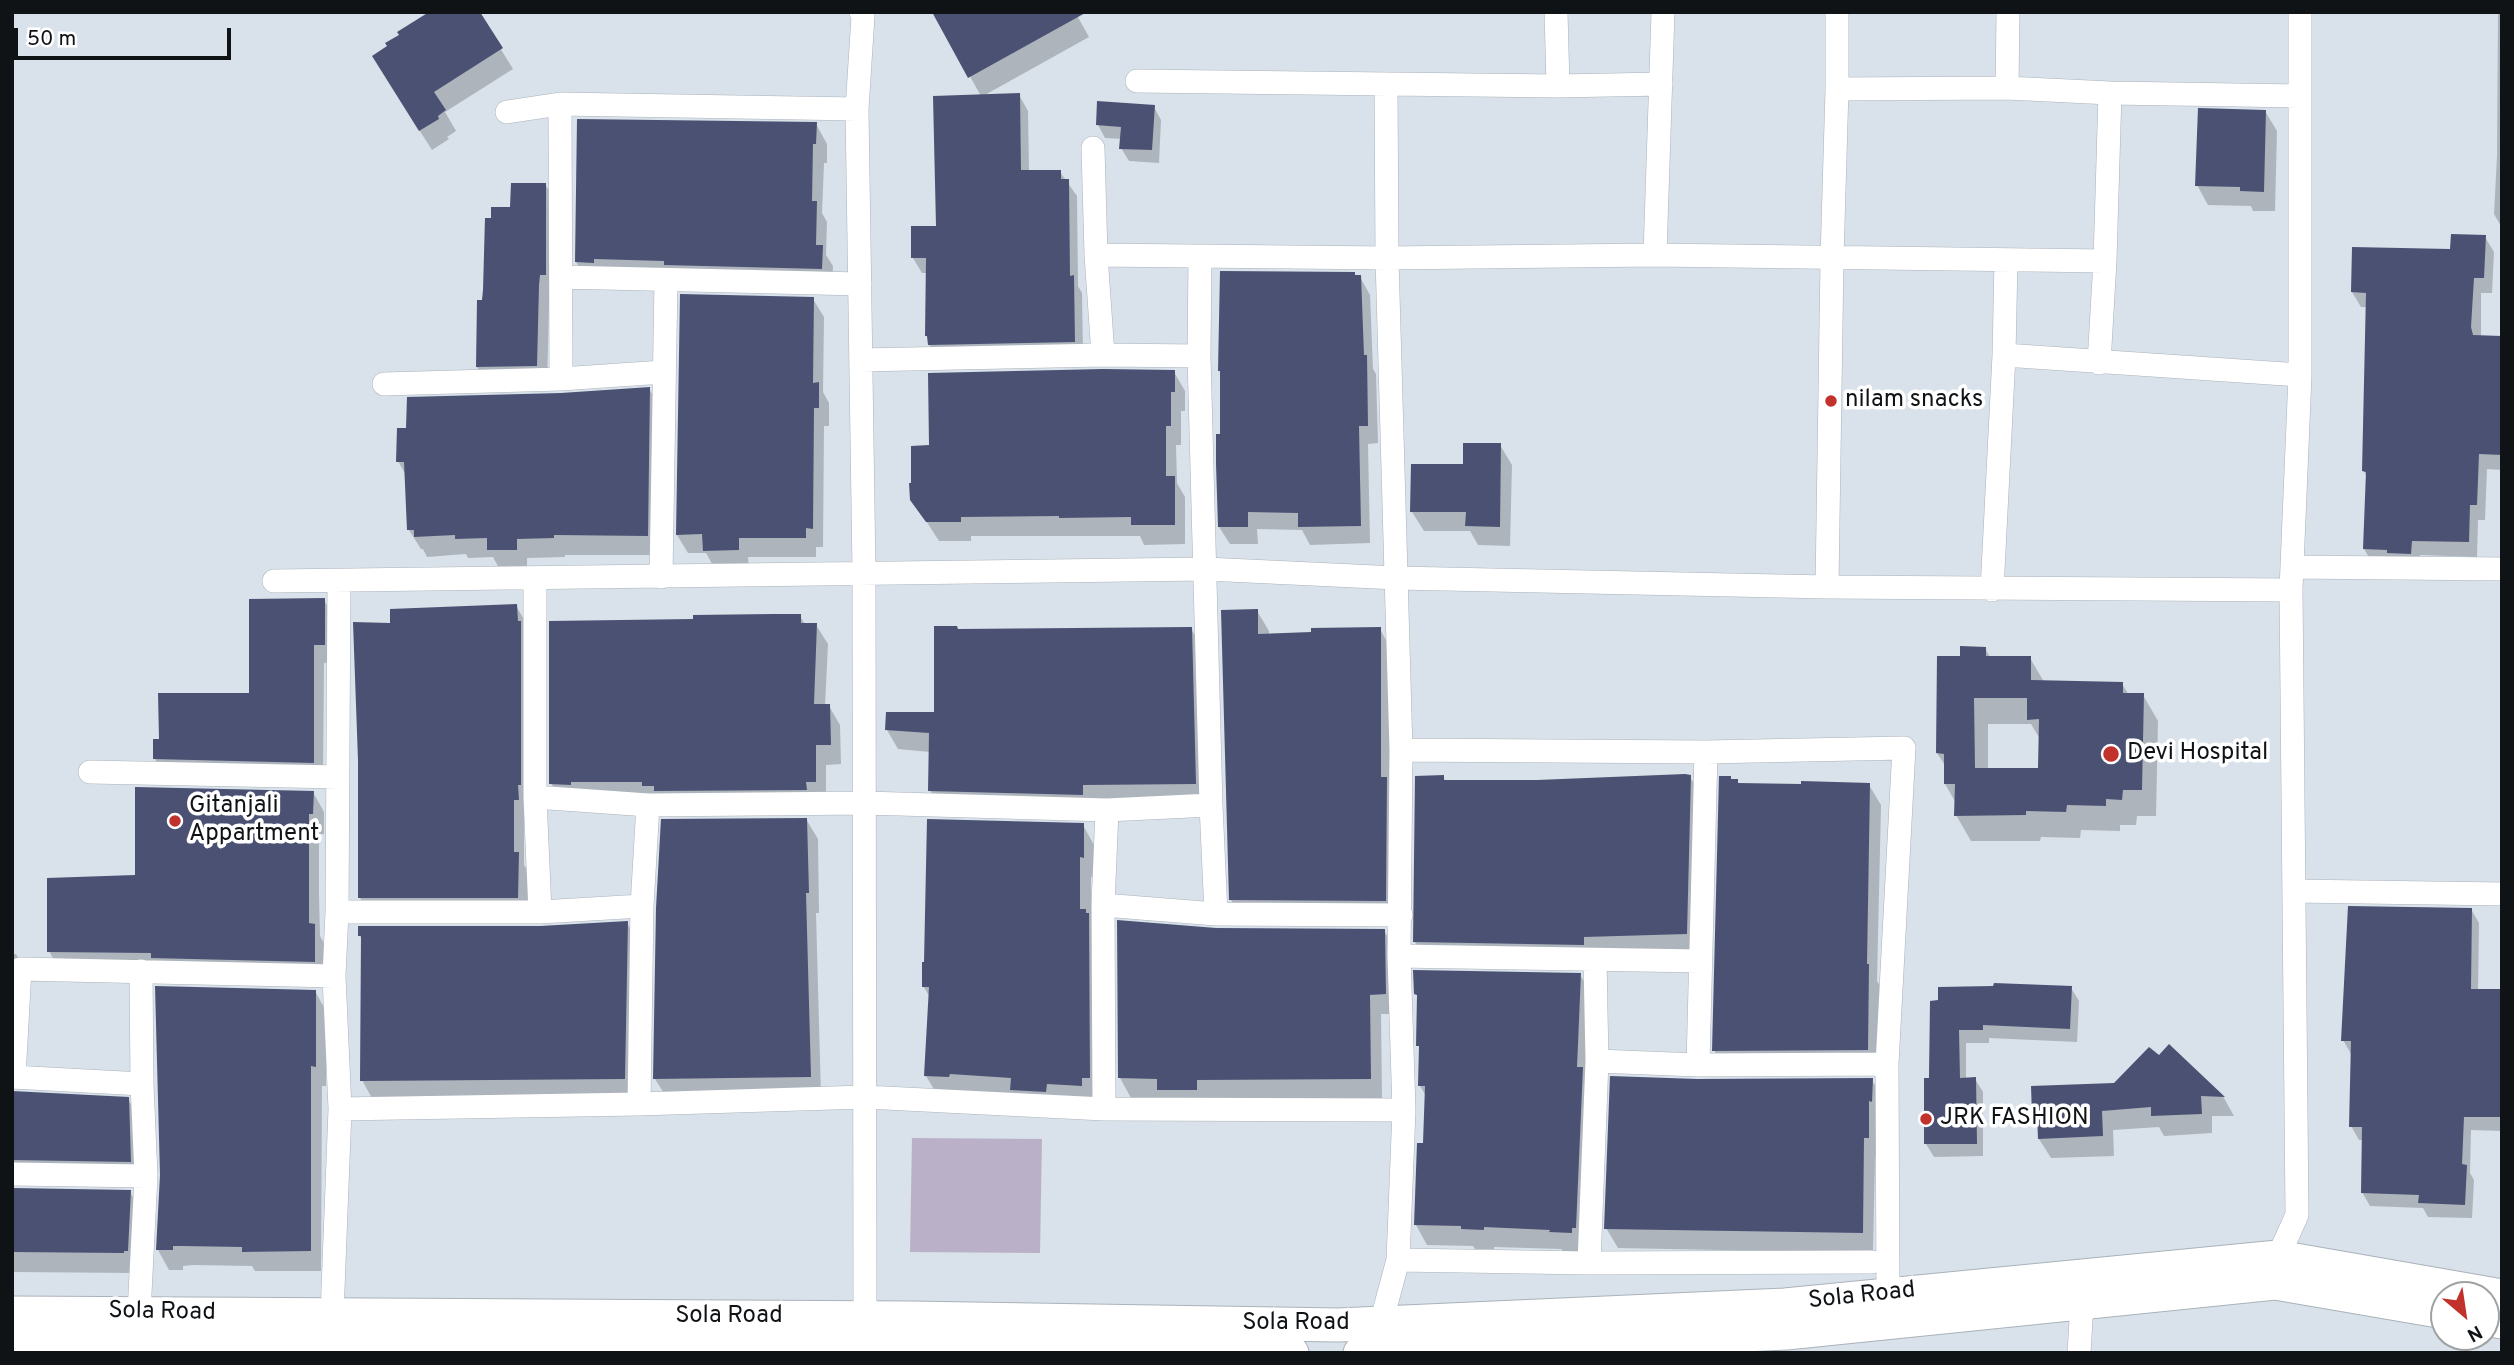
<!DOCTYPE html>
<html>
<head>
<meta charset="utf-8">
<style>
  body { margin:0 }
  #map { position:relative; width:2514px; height:1365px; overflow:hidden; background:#d9e1ea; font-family:Overpass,sans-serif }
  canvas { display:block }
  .frame { position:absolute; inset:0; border:14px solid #101316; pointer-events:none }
  .north { position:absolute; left:2430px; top:1281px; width:70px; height:70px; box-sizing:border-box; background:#fff; border:2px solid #9fa1a2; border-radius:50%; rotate:151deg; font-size:19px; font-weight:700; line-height:28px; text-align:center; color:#101316 }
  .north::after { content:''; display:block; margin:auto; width:24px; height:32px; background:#c0322b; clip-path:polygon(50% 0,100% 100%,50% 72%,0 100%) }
  .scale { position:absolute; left:14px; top:28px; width:217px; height:32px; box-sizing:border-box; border:4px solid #101316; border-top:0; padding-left:9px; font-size:21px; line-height:24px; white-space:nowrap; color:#101316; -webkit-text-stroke:5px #fff; paint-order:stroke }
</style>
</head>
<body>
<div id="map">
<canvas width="2514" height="1365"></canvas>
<div class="frame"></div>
<div class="north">N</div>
<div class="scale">50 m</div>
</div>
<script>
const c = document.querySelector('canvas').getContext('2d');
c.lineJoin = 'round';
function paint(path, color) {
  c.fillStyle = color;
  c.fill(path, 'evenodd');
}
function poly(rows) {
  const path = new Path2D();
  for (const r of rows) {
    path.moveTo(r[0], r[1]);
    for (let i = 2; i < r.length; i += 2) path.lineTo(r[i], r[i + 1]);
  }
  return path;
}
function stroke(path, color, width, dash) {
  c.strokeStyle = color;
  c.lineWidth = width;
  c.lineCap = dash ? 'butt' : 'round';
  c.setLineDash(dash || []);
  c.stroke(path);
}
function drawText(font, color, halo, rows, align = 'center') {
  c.font = font + ' Overpass,sans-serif';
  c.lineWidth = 7;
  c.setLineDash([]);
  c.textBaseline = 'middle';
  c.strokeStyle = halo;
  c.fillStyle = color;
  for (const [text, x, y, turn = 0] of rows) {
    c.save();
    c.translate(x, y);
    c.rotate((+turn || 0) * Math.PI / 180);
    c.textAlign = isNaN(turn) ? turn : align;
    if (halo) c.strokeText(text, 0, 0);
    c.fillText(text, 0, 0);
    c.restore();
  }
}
paint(poly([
  [912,1138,1042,1139,1040,1253,910,1252]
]), '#bab1c8');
paint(poly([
  [478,12,513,69,445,112,456,131,447,137,449,139,432,150,385,76,401,35],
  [934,12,1075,12,1089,37,983,96,1019,95,1028,111,1029,172,1060,172,1077,196,1078,286,1082,293,1083,357,938,360,929,344,927,273,922,273,913,258,937,227,981,96],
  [2498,12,2502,12,2502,228,2494,214,2497,156],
  [1154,107,1161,120,1159,163,1129,161,1121,148,1122,139,1105,138,1098,125],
  [2265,111,2277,131,2275,211,2253,211,2251,206,2208,205,2197,185],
  [816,124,827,144,827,163,824,163,822,213,827,222,826,255,833,266,832,288,588,281,576,262],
  [545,184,557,204,549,306,547,385,489,387,477,367,493,220],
  [2485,237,2494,252,2492,293,2481,293,2481,337,2502,337,2502,470,2487,469,2485,520,2478,520,2477,557,2420,555,2419,569,2373,564,2364,549,2367,478,2364,471,2367,307,2361,307,2352,292],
  [1356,277,1360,277,1370,295,1373,369,1376,374,1378,443,1368,444,1370,543,1310,545,1302,530,1257,529,1258,544,1230,544,1219,527,1222,436],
  [813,299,824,317,823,392,829,403,829,426,824,426,823,547,816,547,816,557,748,557,749,569,715,569,706,553,688,553,677,535],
  [1174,372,1185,391,1185,411,1181,411,1181,445,1176,445,1177,483,1185,497,1185,544,1144,545,1140,536,971,536,971,541,939,541,912,499,931,447],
  [649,389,661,408,658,555,565,555,565,557,527,558,527,569,500,570,493,557,468,558,466,554,427,557,423,549,421,549,409,530,407,477,398,461,562,395],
  [1500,445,1512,465,1510,546,1478,545,1470,531,1424,531,1412,512,1465,465],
  [324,600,334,618,334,662,324,663,323,780,165,777,155,759,251,695],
  [516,606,528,626,529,819,524,819,524,865,529,873,529,917,371,917,360,898,357,648,392,625],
  [1257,611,1269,631,1269,635,1380,629,1391,649,1396,920,1243,919,1231,900],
  [800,616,805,624,816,625,828,644,825,706,829,706,840,725,841,764,826,765,826,801,562,803,551,783,695,621],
  [1191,629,1203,648,1207,804,941,810,930,790,930,752,898,749,887,730,936,714,958,631],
  [1985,648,1990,657,2030,658,2044,682,2122,684,2129,695,2143,695,2158,721,2156,816,2137,816,2136,825,2120,825,2120,831,2081,830,2080,838,2041,837,2040,841,1971,841,1956,815,1956,803,1945,784,1946,767,1937,753,1961,658],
  [1988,724,2031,724,2040,739,2040,769,1988,770],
  [1443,777,1446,782,1502,782,1690,777,1702,797,1698,954,1426,962,1415,942],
  [1737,781,1739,784,1869,785,1881,805,1877,981,1880,986,1878,1069,1726,1070,1714,1050],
  [313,792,324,812,324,834,319,834,319,895,320,936,325,945,325,981,60,971,49,951,137,877],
  [806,819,818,839,819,913,816,913,821,1096,667,1098,655,1079],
  [1083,825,1094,845,1094,877,1091,877,1091,920,1099,935,1100,1097,938,1096,926,1076,930,997,923,986],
  [2471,909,2479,923,2478,991,2502,991,2502,1131,2471,1130,2470,1173,2474,1180,2472,1218,2428,1217,2423,1208,2370,1206,2362,1192,2363,1140,2359,1140,2351,1126,2351,1054,2343,1040],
  [627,923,638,942,636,1098,373,1100,362,1080,363,941,360,936],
  [1216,930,1384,931,1396,950,1397,1014,1381,1014,1382,1098,1131,1098,1120,1078],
  [12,954,16,954,28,975,12,1075],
  [1580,975,1592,994,1583,1252,1563,1251,1561,1249,1494,1247,1494,1249,1475,1249,1473,1246,1427,1245,1416,1225,1425,1145,1426,1096,1420,1086,1421,1051,1418,1045],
  [2071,988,2079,1001,2077,1042,1989,1038,1989,1043,1966,1043,1966,1079,1975,1079,1983,1092,1983,1156,1934,1157,1926,1144,1932,1002],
  [315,991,326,1011,326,1086,322,1086,321,1271,255,1271,252,1266,193,1265,183,1266,183,1270,169,1270,158,1250,162,1175],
  [2169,1046,2224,1098,2234,1116,2212,1116,2212,1133,2164,1136,2159,1127,2113,1130,2114,1156,2051,1158,2039,1139,2039,1124,2034,1115,2115,1085,2159,1057],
  [1872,1080,1883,1100,1879,1157,1875,1157,1873,1253,1618,1248,1606,1228,1697,1081],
  [12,1093,128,1099,140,1120,142,1182,16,1183,12,1187],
  [12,1190,130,1192,142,1212,135,1273,12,1272]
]), '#0003');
paint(poly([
  [429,12,480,12,503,48,434,92,446,110,438,116,439,119,419,131,372,56,387,46,385,43,399,35,397,32],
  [932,12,1087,12,968,78],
  [1020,93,1021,170,1061,170,1061,179,1069,179,1070,276,1074,275,1075,342,928,345,927,336,925,336,926,258,911,258,911,226,936,226,933,96],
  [1097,101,1155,105,1152,150,1119,149,1121,127,1096,125],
  [2198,108,2266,110,2264,192,2240,191,2240,187,2195,186],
  [577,119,817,122,816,144,813,144,812,201,817,201,816,245,823,245,822,269,664,265,664,261,594,259,594,263,575,262],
  [511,183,546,183,546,275,540,275,539,285,537,366,476,367,477,300,482,300,483,290,485,218,491,218,491,207,510,207],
  [2451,234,2486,235,2484,278,2474,278,2471,327,2473,335,2502,336,2502,455,2479,454,2477,505,2470,505,2469,542,2412,541,2411,554,2387,553,2387,550,2363,549,2366,472,2362,471,2366,293,2351,292,2352,247,2450,249],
  [1220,271,1355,272,1355,275,1361,275,1364,355,1367,355,1368,426,1359,426,1361,526,1298,527,1298,513,1248,512,1248,527,1218,527,1216,464,1216,434,1220,434,1220,371,1218,371],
  [680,294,814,297,813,383,819,382,819,408,814,408,813,529,806,528,806,538,739,538,739,550,703,551,702,534,676,535],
  [1103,369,1175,370,1175,392,1171,392,1171,426,1166,426,1166,476,1175,476,1175,525,1131,525,1131,517,1059,518,1059,516,961,517,961,522,926,522,910,500,909,483,911,483,911,446,929,445,928,373],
  [650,387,648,536,554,535,554,538,517,539,517,550,487,550,487,538,455,539,455,535,414,537,414,530,407,530,404,462,396,462,397,428,406,428,407,397,561,393],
  [1463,443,1501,443,1500,527,1465,526,1466,512,1410,512,1411,464,1463,464],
  [325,598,325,645,314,645,314,763,153,759,153,739,159,739,158,693,249,693,249,599],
  [517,604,518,621,521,621,521,785,518,785,519,800,514,800,514,852,519,852,518,898,358,898,358,760,353,622,390,623,390,609],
  [1258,609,1258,634,1311,632,1311,628,1381,627,1381,777,1387,777,1386,901,1229,900,1221,610],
  [773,614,801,614,801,623,817,623,814,704,830,704,831,745,816,745,816,782,806,782,807,790,654,791,654,786,642,786,642,782,571,782,571,785,549,784,549,621,693,619,693,615],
  [934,626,957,626,958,629,1192,627,1196,784,1083,785,1083,795,928,791,929,733,885,730,886,712,934,712],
  [1960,646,1986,647,1986,656,2031,656,2031,680,2123,682,2123,693,2144,693,2142,790,2123,790,2122,800,2106,799,2106,806,2067,805,2066,812,2026,811,2026,815,1954,816,1955,784,1944,784,1944,754,1936,753,1937,656,1960,656],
  [1974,698,2027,698,2027,720,2039,719,2038,768,1975,768],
  [1685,774,1691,775,1687,934,1584,937,1584,945,1413,942,1415,776,1444,775,1444,780,1537,780],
  [1719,776,1731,776,1731,779,1738,779,1738,783,1801,784,1801,781,1870,783,1867,964,1869,964,1868,1050,1712,1051],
  [135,787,314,791,313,814,309,814,309,923,315,924,315,962,151,958,151,953,47,952,47,878,135,875],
  [807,818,809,893,806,893,811,1077,653,1079,656,908,661,819],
  [927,819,1084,823,1084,858,1080,857,1080,909,1086,909,1086,913,1089,913,1090,1078,1082,1078,1082,1086,1047,1084,1046,1092,1010,1090,1011,1078,950,1074,949,1077,924,1076,929,987,922,987,922,962,924,962],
  [2348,906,2472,908,2471,989,2502,989,2502,1117,2464,1117,2462,1164,2467,1165,2465,1205,2418,1203,2419,1195,2361,1193,2362,1127,2349,1127,2351,1041,2341,1041],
  [1117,920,1216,928,1385,929,1386,994,1370,995,1371,1079,1197,1080,1197,1090,1157,1090,1157,1079,1118,1078],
  [628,921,625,1079,360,1081,361,936,358,936,358,926,540,926],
  [1413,970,1581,973,1577,1067,1583,1067,1576,1228,1572,1228,1572,1233,1549,1232,1550,1230,1484,1227,1484,1230,1461,1229,1461,1226,1414,1225,1417,1143,1423,1143,1425,1086,1418,1086,1419,1046,1416,1046,1417,995,1414,994],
  [1994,983,2072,986,2070,1029,1983,1025,1983,1030,1959,1030,1960,1078,1976,1077,1977,1144,1924,1144,1924,1078,1929,1078,1930,1001,1938,1000,1938,987,1993,986],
  [155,986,316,990,316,1067,311,1066,311,1251,242,1252,242,1247,181,1246,173,1246,173,1250,156,1250,160,1175],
  [2169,1044,2225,1097,2201,1096,2202,1114,2151,1116,2151,1107,2102,1111,2103,1136,2038,1139,2037,1115,2032,1115,2031,1086,2114,1083,2149,1047,2159,1055],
  [1610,1076,1697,1079,1873,1078,1872,1102,1869,1101,1869,1138,1864,1138,1863,1233,1604,1229],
  [12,1091,129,1097,131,1162,12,1160],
  [12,1188,131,1190,128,1251,124,1251,124,1253,12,1252]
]), '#4b5172');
const minor = poly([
  [861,12,863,16,857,109,864,572,865,1318],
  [1556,12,1558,86],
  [1137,81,1558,86,1661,84],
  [2007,88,2008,12],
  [1837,89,2007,88,2110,93,2300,96],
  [560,104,561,379],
  [507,112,560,104,857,109],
  [1093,148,1096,255,1103,355],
  [1096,255,1387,258,1655,255,2105,261],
  [1655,255,1663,12],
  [1200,257,1199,356,1211,805,1216,914],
  [561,277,860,284],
  [2004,355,2300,375],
  [861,360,1103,355,1199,356],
  [2099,363,2105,261,2110,93],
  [384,384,561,379,663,372],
  [2292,567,2502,569],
  [661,577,666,280],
  [535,579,535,797,540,912],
  [274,581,1206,569,1397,578,1827,587,2291,590],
  [339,581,337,912,334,976,340,1109,639,1104,865,1097,1104,1109,1404,1110],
  [1827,587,1832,259,1837,89,1837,12],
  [1992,590,2004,355,2006,260],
  [1401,750,1706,752,1904,748,1887,1064,1888,1295],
  [90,772,338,777],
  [535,797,648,805,865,803,1107,810,1211,805],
  [2294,891,2502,894],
  [1103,905,1216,914,1401,915],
  [337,912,540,912,642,906],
  [1399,956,1699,961],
  [1597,1061,1698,1065,1887,1064],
  [1698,1065,1706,752],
  [12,1077,142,1084],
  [14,1077,20,969,334,976],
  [639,1104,642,906,648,805],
  [1104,1109,1103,905,1107,810],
  [12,1174,146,1176],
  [1398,1260,1589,1263,1872,1262],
  [1589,1263,1597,1061,1595,960],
  [2276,1271,2278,1257,2297,1215,2291,590,2300,375,2300,12],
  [139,1313,146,1176,142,1084,141,971],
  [332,1315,340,1109],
  [1381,1323,1398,1260,1404,1110,1399,956,1401,750,1387,258,1386,84],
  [2079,1353,2082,1303]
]);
const secondary = poly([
  [12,1313,911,1318,1338,1325,1785,1305,2278,1257,2502,1296],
  [2486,1319,2502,1322],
  [12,1338,190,1343,911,1346,1292,1353],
  [1360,1353,1786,1333,2275,1283,2444,1312]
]);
stroke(minor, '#aab2ba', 24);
stroke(secondary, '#aab2ba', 35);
stroke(minor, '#fff', 23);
stroke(secondary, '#fff', 33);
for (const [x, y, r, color] of [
  [1831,401,7,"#c0322b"],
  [2111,754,9,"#c0322b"],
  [175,821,7,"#c0322b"],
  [1926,1119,7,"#c0322b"]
]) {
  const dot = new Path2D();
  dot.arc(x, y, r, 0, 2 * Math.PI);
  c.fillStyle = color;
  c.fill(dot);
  stroke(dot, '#fff', 2.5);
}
drawText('24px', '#101316', '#fff', [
  ["nilam snacks",1845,401],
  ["Devi Hospital",2127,754],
  ["Gitanjali",189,807],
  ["Appartment",189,835],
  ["JRK FASHION",1940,1119]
], 'left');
drawText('24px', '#101316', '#fff', [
  ["Sola Road",1862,1297,-6],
  ["Sola Road",162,1313,1],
  ["Sola Road",729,1317],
  ["Sola Road",1296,1324]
]);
</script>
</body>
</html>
